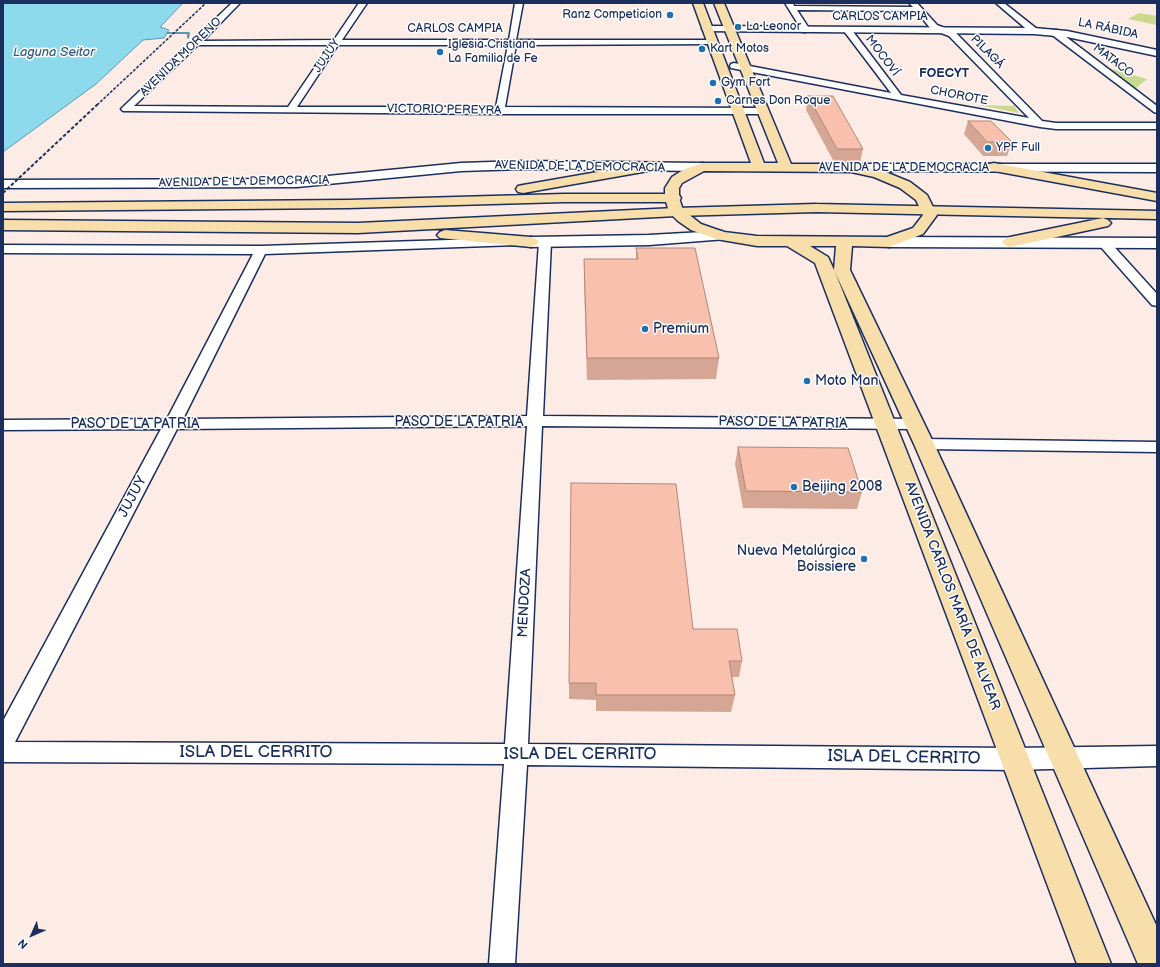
<!DOCTYPE html>
<html>
<head>
<meta charset="utf-8">
<style>
  body { margin:0 }
  #map { position:relative; width:1160px; height:967px; overflow:hidden; background:#fdece6; font-family:"Balsamiq Sans",sans-serif }
  canvas { display:block }
  .frame { position:absolute; inset:0; border:4px solid #1b2f5e; pointer-events:none }
  .north { position:absolute; left:12px; top:915px; width:40px; height:40px; -webkit-text-stroke:3px #fff; paint-order:stroke; rotate:225deg; font-size:11px; font-weight:700; line-height:16px; text-align:center; color:#1b2f5e }
  .north::after { content:''; display:block; margin:auto; width:14px; height:18px; background:#1b2f5e; clip-path:polygon(50% 0,100% 100%,50% 72%,0 100%) }
</style>
</head>
<body>
<div id="map">
<canvas width="1160" height="967"></canvas>
<div class="frame"></div>
<div class="north">N</div>
</div>
<script>
const c = document.querySelector('canvas').getContext('2d');
c.lineJoin = 'round';
function paint(path, color) {
  c.fillStyle = color;
  c.fill(path, 'evenodd');
}
function poly(rows) {
  const path = new Path2D();
  for (const r of rows) {
    path.moveTo(r[0], r[1]);
    for (let i = 2; i < r.length; i += 2) path.lineTo(r[i], r[i + 1]);
  }
  return path;
}
function stroke(path, color, width, dash) {
  c.strokeStyle = color;
  c.lineWidth = width;
  c.lineCap = dash ? 'butt' : 'round';
  c.setLineDash(dash || []);
  c.stroke(path);
}
function drawText(font, color, halo, rows, align = 'center') {
  c.font = font + ' "Balsamiq Sans",sans-serif';
  c.lineWidth = 3;
  c.setLineDash([]);
  c.textBaseline = 'middle';
  c.strokeStyle = halo;
  c.fillStyle = color;
  for (const [text, x, y, turn = 0] of rows) {
    c.save();
    c.translate(x, y);
    c.rotate((+turn || 0) * Math.PI / 180);
    c.textAlign = isNaN(turn) ? turn : align;
    if (halo) c.strokeText(text, 0, 0);
    c.fillText(text, 0, 0);
    c.restore();
  }
}
paint(poly([
  [1139,13,1157,16,1157,25,1128,19],
  [1108,68,1147,79,1135,89],
  [978,105,1014,106,1019,113]
]), '#cad98d');
const water = poly([
  [3,3,183,3,160,27,169,30,164,38,143,40,96,84,3,152,3,3]
]);
paint(water, '#8ddaed');
stroke(water, '#5f96b4', 1);
paint(poly([
  [167,32,189,32,190,33,189,38,188,39,187,38,187,34,166,34,167,32]
]), '#5f96b4');
const street = poly([
  [232,3,240,3,203,41,334,40,359,3,367,3,342,40,509,40,515,3,523,3,516,40,715,40,715,44,516,45,505,107,762,108,767,111,762,114,500,114,123,111,121,109,123,107,232,3],
  [198,45,330,45,288,107,134,106,198,45],
  [338,45,508,45,496,107,297,107,338,45],
  [785,3,793,3,794,6,913,7,909,3,917,3,937,25,955,32,1042,121,1056,123,1157,123,1157,129,1056,129,1040,127,731,68,730,66,731,64,734,63,891,93,844,31,848,29,851,29,901,95,1029,118,949,36,931,29,916,11,797,10,810,30,806,32,803,32,785,3],
  [996,3,1004,3,1037,29,1037,33,1031,33,996,3],
  [1051,30,1057,30,1157,106,1157,113,1154,112,1051,34,1051,30],
  [512,238,516,239,518,242,516,245,265,254,183,419,527,416,539,242,541,239,545,238,549,239,551,242,543,416,915,419,921,420,923,424,921,428,915,429,542,426,528,744,1014,748,1157,746,1157,766,1014,770,527,765,515,964,489,964,504,764,3,762,3,721,161,429,3,430,3,420,167,419,253,254,3,253,3,245,261,246,512,238],
  [527,426,505,744,15,742,177,429,527,426],
  [1104,239,1108,240,1157,294,1157,306,1152,305,1100,246,1098,243,1100,240,1104,239],
  [924,439,1157,442,1157,452,924,449,918,448,916,444,918,440,924,439]
]);
const secondary = poly([
  [707,26,1034,28,1067,31,1157,50,1157,56,1067,37,1034,34,704,31,702,29,707,26],
  [522,161,702,163,707,164,709,167,707,170,702,171,522,169,461,171,297,187,3,188,3,180,297,179,461,163,522,161],
  [851,164,1157,164,1157,172,846,171,844,168,846,165,851,164],
  [721,231,726,233,729,236,726,239,649,245,531,247,526,245,523,242,526,239,531,237,649,235,721,231],
  [889,237,1157,238,1157,248,889,247,884,245,881,242,884,239,889,237]
]);
const primary = poly([
  [693,3,703,3,764,163,778,163,714,3,724,3,791,164,851,164,883,171,910,182,927,195,937,215,923,234,894,245,889,247,852,246,850,270,934,444,1157,927,1157,964,1138,964,914,444,835,272,1111,964,1077,964,815,263,787,246,757,246,716,239,691,230,678,221,669,212,665,198,665,188,672,177,683,170,702,163,751,163,693,3],
  [704,171,851,172,874,177,900,188,916,200,923,215,913,228,887,237,757,236,724,232,701,224,683,210,679,198,679,188,682,183,704,171],
  [810,246,836,246,834,270,828,257,810,246]
]);
const highway = poly([
  [649,163,654,164,656,167,654,170,523,193,518,192,516,189,518,186,523,185,649,163],
  [994,163,1157,193,1157,201,989,170,987,167,989,164,994,163],
  [564,194,674,194,679,195,681,198,679,201,674,202,564,202,348,208,3,211,3,203,348,200,564,194],
  [816,204,1157,211,1157,219,816,212,676,216,358,233,3,230,3,220,358,223,676,208,816,204],
  [1103,218,1108,220,1111,223,1108,226,1010,247,1005,245,1002,242,1005,239,1010,237,1103,218],
  [445,230,531,237,536,239,539,242,536,245,531,247,440,238,437,235,440,232,445,230]
]);
stroke(street, '#1b2f5e', 3);
stroke(secondary, '#1b2f5e', 3);
stroke(primary, '#1b2f5e', 3);
stroke(highway, '#1b2f5e', 3);
paint(street, '#fff');
paint(secondary, '#fff');
paint(primary, '#f8deab');
paint(highway, '#f8deab');
stroke(poly([
  [97,105,206,3]
]), '#1b2f5e', 1.5, [3, 1.5]);
stroke(poly([
  [3,193,98,104]
]), '#1b2f5e', 2, [3.5, 2]);
paint(poly([
  [808,96,863,149,860,162,834,162,806,110],
  [968,121,1012,142,1007,156,983,156,964,134],
  [636,248,719,358,716,379,587,380,584,280,584,259,636,259],
  [738,447,862,492,857,509,743,508,735,464],
  [693,629,742,661,739,677,732,677,735,695,731,712,596,711,596,700,569,699,569,683]
]), '#d6a695');
const building = poly([
  [808,96,833,96,863,149,837,149,808,96],
  [968,121,991,121,1012,142,987,142,968,121],
  [636,248,695,248,719,358,587,358,584,259,638,259,636,248],
  [738,447,848,448,862,492,746,491,738,447],
  [571,483,676,484,693,629,737,629,742,661,729,661,735,695,596,695,596,683,569,683,571,483]
]);
paint(building, '#f9c1ad');
stroke(building, '#ae8779', 1);
for (const [x, y, r, color] of [
  [670,15,4,"#1f6fb2"],
  [738,27,4,"#1f6fb2"],
  [702,49,4,"#1f6fb2"],
  [440,52,4,"#1f6fb2"],
  [713,83,4,"#1f6fb2"],
  [718,101,4,"#1f6fb2"],
  [988,148,4,"#1f6fb2"],
  [645,329,4,"#1f6fb2"],
  [807,381,4,"#1f6fb2"],
  [794,487,4,"#1f6fb2"],
  [864,559,4,"#1f6fb2"]
]) {
  const dot = new Path2D();
  dot.arc(x, y, r, 0, 2 * Math.PI);
  c.fillStyle = color;
  c.fill(dot);
  stroke(dot, '#fff', 1.5);
}
drawText('12px', '#1b2f5e', '#fff', [
  ["Ranz Competicion",662,15,"right"],
  ["La Leonor",746,27],
  ["Iglesia Cristiana",448,45],
  ["La Familia de Fe",448,59],
  ["Kart Motos",710,49],
  ["Gym Fort",721,83],
  ["Carnes Don Roque",726,101],
  ["YPF Full",996,148]
], 'left');
drawText('12px', '#1b2f5e', '#fff', [
  ["CARLOS CAMPIA",880,17],
  ["CARLOS CAMPIA",455,29],
  ["LA RÁBIDA",1108,29,12],
  ["PILAGÁ",987,52,45],
  ["JUJUY",327,56,-56],
  ["MOCOVÍ",882,56,53],
  ["AVENIDA MORENO",181,57,-44],
  ["MATACO",1113,61,37],
  ["CHOROTE",959,96,11],
  ["VICTORIO PEREYRA",444,110,1],
  ["AVENIDA DE LA DEMOCRACIA",580,167,1],
  ["AVENIDA DE LA DEMOCRACIA",904,168],
  ["AVENIDA DE LA DEMOCRACIA",244,182,-1]
]);
drawText('italic 13px', '#385a82', '#fff', [
  ["Laguna Seitor",54,53]
]);
drawText('bold 13px', '#1b2f5e', '#fff', [
  ["FOECYT",944,74]
]);
drawText('14px', '#1b2f5e', '#fff', [
  ["Premium",653,329],
  ["Moto Man",815,381],
  ["Beijing 2008",802,487],
  ["Nueva Metalúrgica",856,551,"right"],
  ["Boissiere",856,567,"right"]
], 'left');
drawText('14px', '#1b2f5e', '#fff', [
  ["PASO DE LA PATRIA",459,422],
  ["PASO DE LA PATRIA",783,423,1],
  ["PASO DE LA PATRIA",135,424],
  ["JUJUY",133,497,-62],
  ["AVENIDA CARLOS MARÍA DE ALVEAR",952,596,69],
  ["MENDOZA",525,603,-87]
]);
drawText('17px', '#1b2f5e', '#fff', [
  ["ISLA DEL CERRITO",256,753],
  ["ISLA DEL CERRITO",580,755],
  ["ISLA DEL CERRITO",904,758,1]
]);
</script>
</body>
</html>
